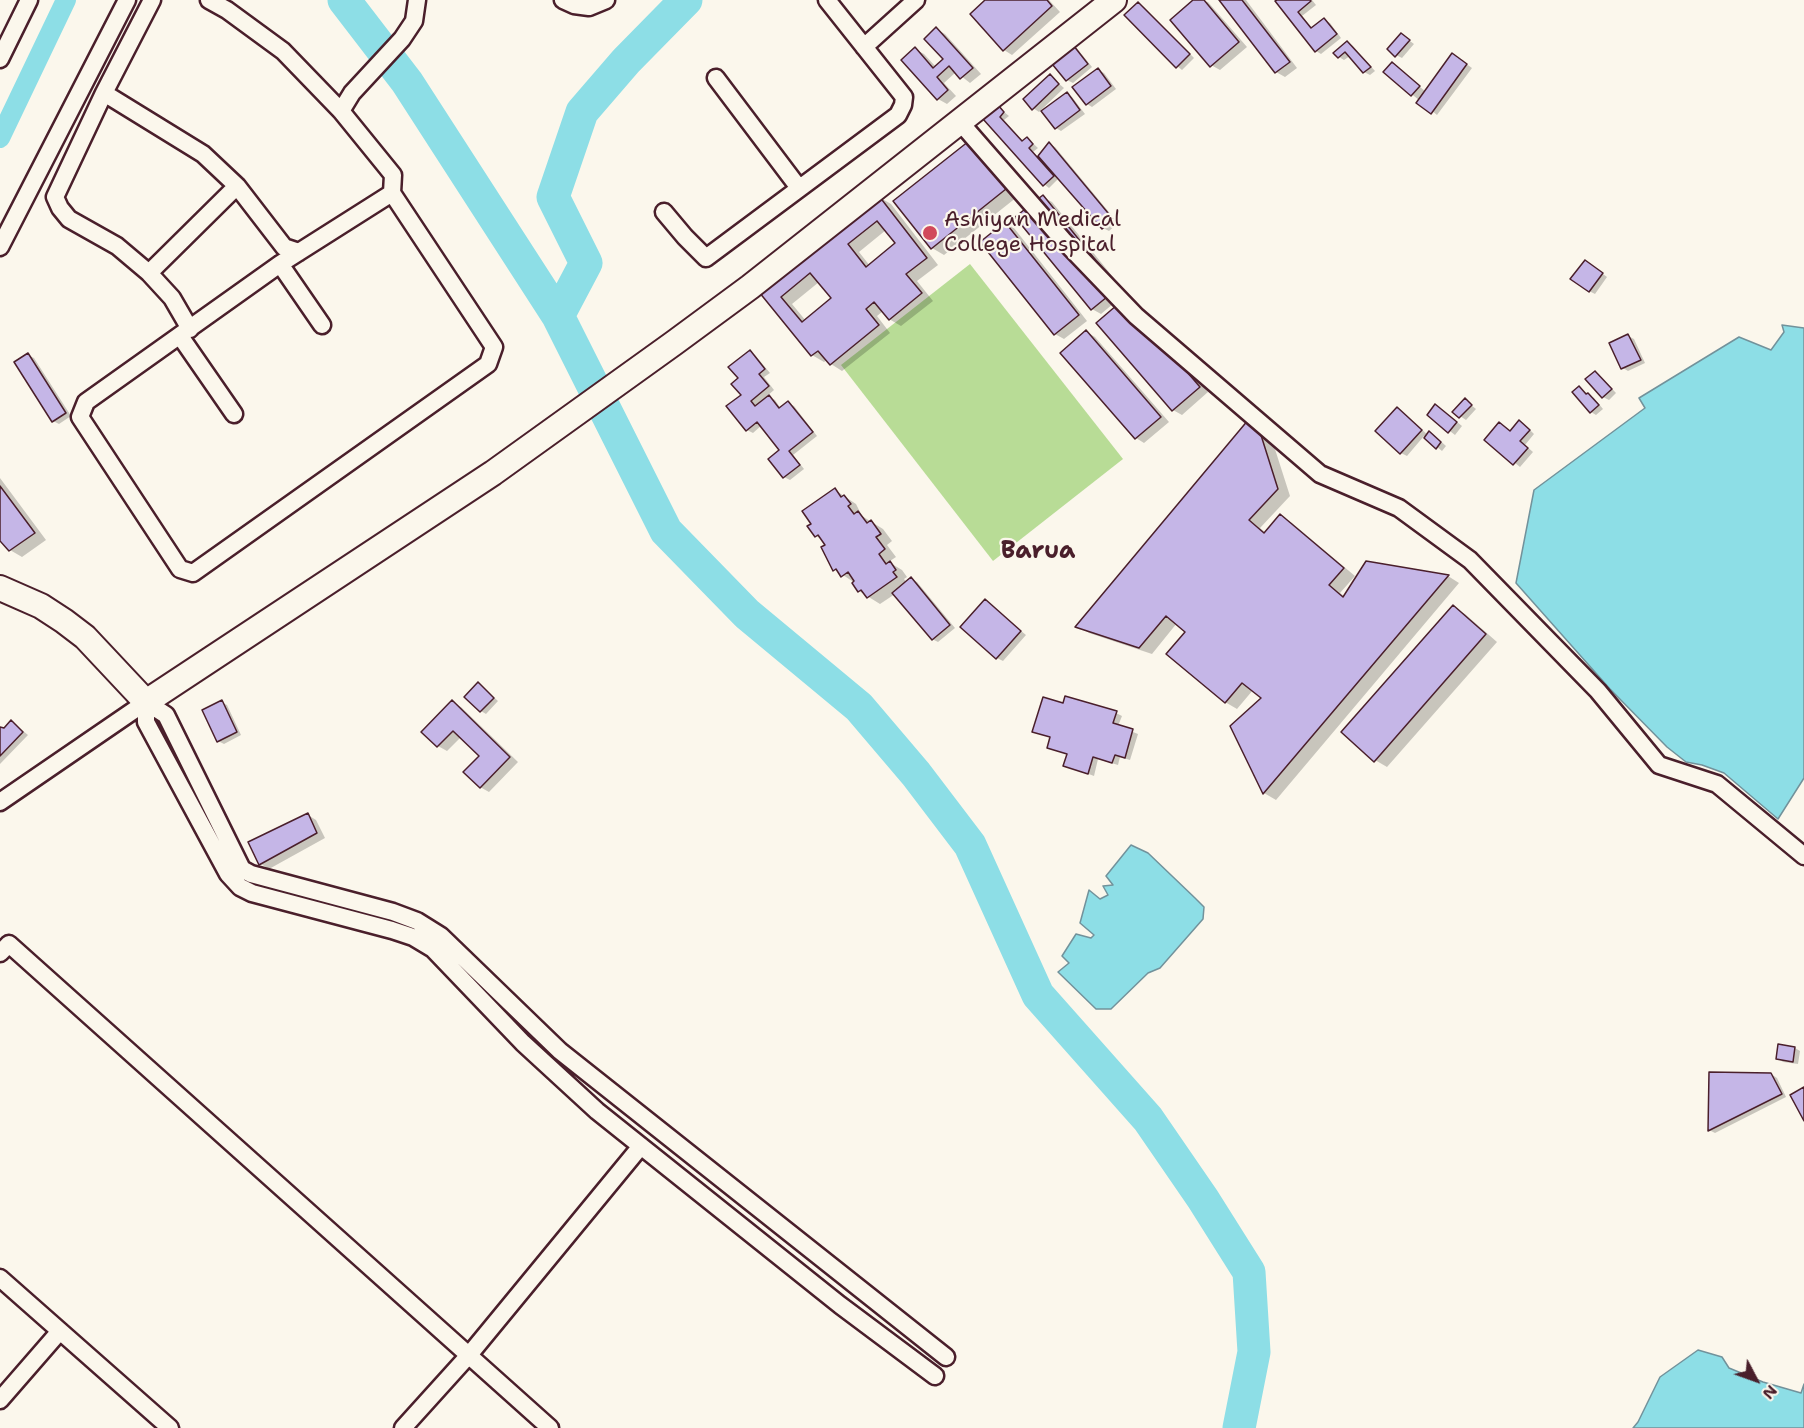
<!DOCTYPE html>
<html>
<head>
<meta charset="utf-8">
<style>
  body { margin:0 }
  #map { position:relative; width:1804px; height:1428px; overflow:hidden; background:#fbf7ec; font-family:"Shantell Sans",sans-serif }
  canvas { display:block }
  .north { position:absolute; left:1726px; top:1350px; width:60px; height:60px; -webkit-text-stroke:4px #fbf7ec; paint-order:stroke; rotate:131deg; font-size:16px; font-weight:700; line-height:24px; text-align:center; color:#4a1f2b }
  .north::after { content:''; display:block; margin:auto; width:21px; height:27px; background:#4a1f2b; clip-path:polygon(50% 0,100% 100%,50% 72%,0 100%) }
</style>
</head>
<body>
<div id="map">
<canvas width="1804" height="1428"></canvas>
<div class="north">N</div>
</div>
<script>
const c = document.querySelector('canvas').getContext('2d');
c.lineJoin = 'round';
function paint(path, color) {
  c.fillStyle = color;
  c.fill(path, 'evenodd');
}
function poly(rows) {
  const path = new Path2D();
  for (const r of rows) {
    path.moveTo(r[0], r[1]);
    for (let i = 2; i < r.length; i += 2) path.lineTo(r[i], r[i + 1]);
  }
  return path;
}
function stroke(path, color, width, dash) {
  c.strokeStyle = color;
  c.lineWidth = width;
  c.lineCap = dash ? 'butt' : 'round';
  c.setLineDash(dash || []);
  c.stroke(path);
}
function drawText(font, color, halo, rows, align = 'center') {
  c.font = font + ' "Shantell Sans",sans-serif';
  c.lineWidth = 4.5;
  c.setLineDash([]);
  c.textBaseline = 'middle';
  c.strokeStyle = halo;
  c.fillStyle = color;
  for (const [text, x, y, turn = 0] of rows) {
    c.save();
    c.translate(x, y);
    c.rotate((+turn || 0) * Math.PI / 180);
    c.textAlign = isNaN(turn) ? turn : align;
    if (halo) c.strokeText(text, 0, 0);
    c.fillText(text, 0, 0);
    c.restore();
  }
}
paint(poly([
  [970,264,1123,459,993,561,841,365]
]), '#b8dc96');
const water = poly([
  [1782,325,1804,328,1804,778,1778,819,1724,773,1702,765,1686,762,1667,747,1610,689,1516,583,1534,490,1645,408,1639,398,1739,337,1771,350,1784,332,1782,325],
  [1131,845,1148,853,1195,898,1204,907,1203,919,1160,968,1148,973,1111,1009,1096,1009,1058,972,1069,963,1062,956,1076,934,1091,938,1094,935,1080,923,1089,890,1100,899,1108,895,1103,886,1113,885,1106,876,1131,845],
  [1698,1350,1722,1357,1729,1368,1763,1382,1801,1393,1804,1384,1804,1428,1633,1428,1638,1422,1660,1377,1698,1350]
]);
paint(water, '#8ddee6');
stroke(water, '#72929b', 1.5);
paint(poly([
  [987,0,1049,0,1060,12,1012,55,1004,50],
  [1195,0,1208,2,1247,47,1220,70,1211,65],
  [1221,0,1246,0,1297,68,1285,77,1276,72],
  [1280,0,1312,0,1316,5,1302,16,1313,29,1324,20,1330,23,1341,38,1321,54,1316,51],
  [1138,3,1144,7,1194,58,1182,70,1177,66],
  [936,29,945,34,981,74,970,83,956,72,944,83,956,96,947,104,938,99,903,60,915,49,924,54,936,67,945,60],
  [1402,35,1414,44,1402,58,1396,55],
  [1348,42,1353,46,1375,71,1370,75,1364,72,1350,56,1344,60,1339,57],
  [1070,43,1075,46,1092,67,1073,83,1067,80],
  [1458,58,1472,68,1437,115,1385,72,1397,67,1426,92],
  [1098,70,1104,73,1116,89,1092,107,1087,104],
  [1050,76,1064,88,1039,112,1033,108],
  [1067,94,1072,97,1085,114,1061,131,1056,128],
  [998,107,1009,116,1004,120,1024,142,1027,138,1038,148,1033,152,1039,158,1049,144,1055,147,1118,223,1109,231,1103,228,1059,178,1049,188,1044,184,985,119],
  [981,150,1017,197,944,255,932,248],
  [879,197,891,204,938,265,917,281,933,301,901,326,889,319,883,311,877,316,890,333,842,371,831,364,827,360,824,362,812,355,761,292],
  [886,230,897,244,870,266,859,252],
  [819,282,833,299,806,321,792,304],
  [1043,197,1052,202,1126,293,1101,314,1092,309],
  [1005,223,1014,228,1087,321,1064,339,1055,334],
  [1591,265,1607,277,1595,294,1589,291],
  [1132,305,1208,392,1182,415,1173,410],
  [1087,332,1095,337,1169,422,1144,443,1136,438],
  [1628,336,1634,339,1645,363,1628,371,1623,368],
  [750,352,755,355,770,373,764,377,774,390,767,396,775,400,781,409,788,403,794,406,817,436,793,455,804,469,790,480,784,477,770,459,781,450,762,425,753,433,747,430,740,379],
  [28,355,34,358,71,416,59,424,53,421],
  [1595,372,1600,376,1616,393,1609,400,1603,397,1587,379],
  [1579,388,1594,398,1603,409,1596,415,1591,412],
  [1465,400,1476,409,1466,420,1454,412],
  [1398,409,1428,435,1430,433,1435,436,1446,446,1442,451,1424,436,1407,456,1401,453],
  [1441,409,1462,426,1455,435,1429,415],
  [1266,421,1290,496,1260,528,1266,533,1280,516,1292,523,1355,576,1340,593,1345,597,1367,563,1448,576,1459,583,1276,800,1264,793,1232,727,1263,698,1253,690,1237,709,1225,702,1187,631,1177,623,1152,654,1089,633,1078,626],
  [1525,425,1534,434,1525,445,1533,452,1520,467,1486,439,1511,432],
  [0,478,46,540,22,557,10,550,0,539],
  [835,490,856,504,862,516,883,529,892,541,887,545,896,557,890,561,892,564,902,570,907,577,904,579,907,583,911,579,917,582,955,628,938,642,932,639,895,594,880,604,859,591,855,583,834,569,828,545,825,541,816,536,813,524],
  [985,601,1026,635,1003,661,997,658],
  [1453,607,1465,614,1497,642,1387,767,1375,760],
  [479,684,498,701,486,714,481,711],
  [221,702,227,705,241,735,224,744,218,741],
  [452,702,461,707,518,762,489,792,480,787,481,756,461,737,447,751,438,746,423,732],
  [1064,705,1116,713,1122,716,1118,726,1138,734,1130,760,1120,757,1118,765,1098,759,1094,776,1065,765,1068,754,1052,738,1040,734],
  [12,722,28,735,0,764,0,729,5,730],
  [308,815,316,820,325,838,269,869,261,864],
  [1779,1046,1795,1048,1800,1051,1798,1064,1783,1062,1777,1058],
  [1771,1074,1777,1078,1786,1097,1715,1133,1709,1130]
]), '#0003');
stroke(poly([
  [0,138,66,0]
]), '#8ddee6', 20);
stroke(poly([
  [344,0,407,82,558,316,666,531,747,614,859,707,916,774,970,845,1038,995,1148,1119,1203,1199,1249,1272,1254,1352,1239,1428],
  [558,316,586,263,553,197,582,112,626,61,686,0]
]), '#8ddee6', 33);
const building = poly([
  [985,0,1047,0,1052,6,1003,51,970,14,985,0],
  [1193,0,1204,0,1239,42,1210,67,1170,20,1193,0],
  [1219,0,1242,0,1290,62,1275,73,1219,0],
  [1277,0,1310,0,1311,1,1298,12,1311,28,1324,18,1337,34,1315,52,1275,1,1277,0],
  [1138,2,1190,54,1176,68,1124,15,1138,2],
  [936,27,973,68,960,79,949,66,937,77,948,90,937,100,901,60,915,47,933,68,943,59,924,39,936,27],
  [1401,33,1410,40,1395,57,1387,49,1401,33],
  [1070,41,1088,64,1066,81,1048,59,1070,41],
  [1347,41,1371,67,1363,73,1345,52,1338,58,1333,53,1347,41],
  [1452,53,1467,64,1431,114,1416,103,1452,53],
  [1392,62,1420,86,1411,96,1383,72,1392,62],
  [1098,68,1111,86,1086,105,1072,87,1098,68],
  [1050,74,1059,84,1032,110,1023,99,1050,74],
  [1067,92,1080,110,1055,129,1041,111,1067,92],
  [998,105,1004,112,1000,117,1022,141,1027,137,1033,144,1029,148,1054,176,1043,186,983,119,998,105],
  [969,141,1006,189,931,249,893,201,969,141],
  [1049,142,1113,219,1102,229,1038,156,1049,142],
  [1043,195,1118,288,1091,310,1015,217,1043,195],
  [879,196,927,258,906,274,922,293,889,320,874,302,866,309,879,325,830,365,818,351,811,356,759,292,879,196],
  [877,221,895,243,866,267,848,244,877,221],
  [810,273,831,298,802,322,781,297,810,273],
  [1005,222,1079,315,1054,335,980,242,1005,222],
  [1585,260,1603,273,1589,292,1570,279,1585,260],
  [1124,299,1200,387,1172,411,1096,323,1124,299],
  [1086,330,1161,417,1135,439,1060,353,1086,330],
  [1628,334,1641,360,1621,369,1609,343,1628,334],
  [750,350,765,369,759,374,769,386,751,401,755,406,769,395,779,408,788,401,813,432,789,451,800,465,783,478,768,459,779,450,757,422,746,431,726,406,741,395,731,384,738,378,728,367,750,350],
  [28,353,66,413,52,422,14,362,28,353],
  [1595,371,1612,389,1602,398,1585,379,1595,371],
  [1579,386,1586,394,1588,393,1599,405,1590,413,1572,392,1579,386],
  [1465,398,1472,405,1459,418,1452,412,1465,398],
  [1435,404,1457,422,1448,433,1427,415,1435,404],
  [1397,407,1422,430,1400,454,1375,431,1397,407],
  [1254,413,1278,489,1249,520,1264,533,1280,514,1344,568,1329,585,1343,597,1366,561,1449,575,1263,794,1230,726,1261,698,1242,683,1225,703,1166,654,1185,632,1166,616,1139,648,1075,627,1254,413],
  [1519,420,1530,430,1520,441,1528,448,1513,465,1484,440,1499,422,1510,431,1519,420],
  [1429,431,1441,442,1436,449,1424,438,1429,431],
  [0,486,35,533,9,551,0,541,0,486],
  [835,488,841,497,844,495,851,504,848,506,854,514,858,511,867,523,871,520,881,534,876,537,885,549,879,554,886,564,890,561,896,570,893,572,897,577,867,598,861,590,858,592,852,583,854,581,848,572,841,577,836,569,833,571,821,547,825,545,818,535,815,537,807,526,811,524,802,511,835,488],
  [911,577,950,625,932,640,892,593,911,577],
  [985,599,1021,631,996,659,960,627,985,599],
  [1453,605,1486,634,1374,762,1341,732,1453,605],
  [478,682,494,698,480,712,464,697,478,682],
  [1065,696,1117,711,1113,723,1133,729,1125,758,1115,755,1112,763,1093,757,1088,774,1063,766,1067,754,1047,748,1050,737,1032,732,1043,697,1063,703,1065,696],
  [222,700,237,732,217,742,202,710,222,700],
  [452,700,510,757,480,788,463,772,479,756,453,731,437,747,421,732,452,700],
  [11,720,23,732,0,756,0,727,4,728,11,720],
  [308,813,317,833,259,865,248,842,308,813],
  [1778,1044,1795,1047,1793,1062,1776,1059,1778,1044],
  [1709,1072,1771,1073,1782,1094,1708,1131,1709,1072],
  [1804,1087,1804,1121,1790,1095,1804,1087]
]);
paint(building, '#c5b6e7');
stroke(building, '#4a1f2b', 1.5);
const street = poly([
  [152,0,104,93,55,197,60,208,69,219,117,246,149,273,172,298,190,329],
  [209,0,227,10,283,51,341,111,393,175,392,193,494,347,488,364,193,573,180,569,80,417,86,402,280,264,392,193],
  [563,0,574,5,589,7,606,0],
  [864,47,916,0],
  [0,59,29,0],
  [716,78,799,188],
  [104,93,203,154,237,186,284,247,299,252],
  [341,111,352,93,402,39,414,21,417,0],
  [960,122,1063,240,1136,316,1320,474,1399,508,1470,560,1598,691,1659,765,1717,784,1804,856],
  [664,212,685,237,706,258,898,115,903,105,904,97,827,0],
  [0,247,127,0],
  [280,264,322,325],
  [149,273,237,186],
  [180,336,234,414],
  [146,702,146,722,228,874,240,887,252,893,392,930,413,937,433,949,523,1043,597,1111,840,1305,935,1376],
  [146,702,166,715,242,869,251,874,393,912,417,921,441,936,560,1051,946,1357],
  [0,802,146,702],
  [0,953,9,944,550,1428],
  [0,1278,170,1428],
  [0,1400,60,1331],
  [403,1428,469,1355,641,1146]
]);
const secondary = poly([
  [0,588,41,606,64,621,85,637,146,702,493,473,674,343,750,287,1114,0]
]);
stroke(street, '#4a1f2b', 21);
stroke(secondary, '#4a1f2b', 28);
stroke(street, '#fbf7ec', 16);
stroke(secondary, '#fbf7ec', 24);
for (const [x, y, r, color] of [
  [930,233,8,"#d1495b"]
]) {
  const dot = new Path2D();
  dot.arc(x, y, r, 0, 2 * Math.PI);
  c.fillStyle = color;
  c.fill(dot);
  stroke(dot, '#fbf7ec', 2);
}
drawText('22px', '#4a1f2b', '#fbf7ec', [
  ["Ashiyan Medical",944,220],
  ["College Hospital",944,245]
], 'left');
drawText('bold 24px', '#4a1f2b', '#fbf7ec', [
  ["Barua",1038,552]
]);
</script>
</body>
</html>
